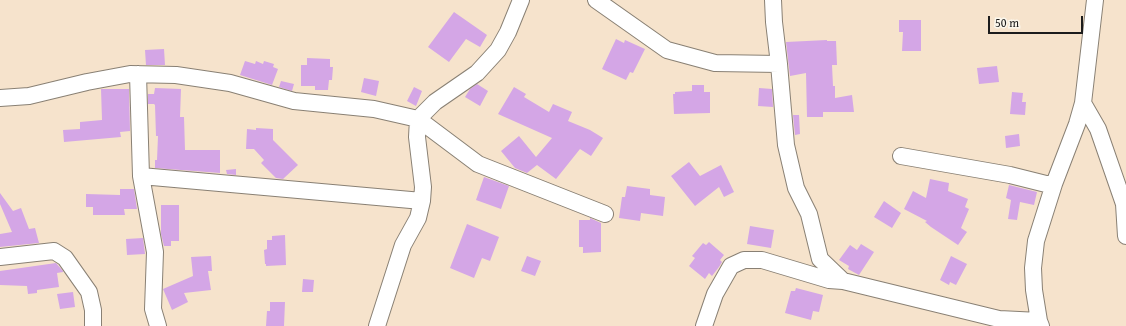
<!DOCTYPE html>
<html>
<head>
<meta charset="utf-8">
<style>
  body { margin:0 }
  #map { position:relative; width:1126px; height:326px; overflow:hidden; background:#f6e3cc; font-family:"Gentium Book Plus",serif }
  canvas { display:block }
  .scale { position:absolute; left:988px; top:16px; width:95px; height:18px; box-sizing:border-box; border:2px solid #1c1c1c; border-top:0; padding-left:5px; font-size:12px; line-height:14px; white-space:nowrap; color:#1c1c1c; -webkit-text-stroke:3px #fbf7ec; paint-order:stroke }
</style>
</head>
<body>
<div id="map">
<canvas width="1126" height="326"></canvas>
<div class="scale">50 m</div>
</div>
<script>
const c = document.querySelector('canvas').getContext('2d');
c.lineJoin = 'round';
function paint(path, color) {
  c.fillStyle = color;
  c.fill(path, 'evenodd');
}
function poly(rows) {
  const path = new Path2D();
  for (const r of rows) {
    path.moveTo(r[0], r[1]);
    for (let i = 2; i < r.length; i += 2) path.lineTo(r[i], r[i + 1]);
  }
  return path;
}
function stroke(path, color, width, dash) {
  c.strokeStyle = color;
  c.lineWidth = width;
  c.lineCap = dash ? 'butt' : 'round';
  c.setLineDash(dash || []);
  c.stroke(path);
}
paint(poly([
  [454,12,487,35,480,47,466,39,449,62,428,47],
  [899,20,921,20,921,51,902,51,903,32,899,32],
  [616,39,624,43,625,40,645,49,633,73,630,72,626,80,602,69],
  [827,40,827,41,836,41,837,65,832,65,833,86,835,86,835,98,852,95,854,112,823,112,823,117,807,117,806,73,790,76,786,42],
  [164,49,165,65,146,65,145,50],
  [307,58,330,59,330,67,333,67,332,80,329,80,328,90,315,90,315,86,301,86,301,65,307,65],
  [245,61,255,64,256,61,263,64,264,61,274,64,273,67,278,69,272,85,240,75],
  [997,66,999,82,979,84,977,68],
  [364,78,379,81,376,96,361,92],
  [281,81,294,84,292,91,279,87],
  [477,84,488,91,480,106,465,97,470,89],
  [692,85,704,85,704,92,710,92,710,113,674,114,673,94,675,94,675,92,692,91],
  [414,87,422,91,416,106,407,101],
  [514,87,526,94,524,97,549,112,553,104,572,112,568,121,590,130,603,138,591,156,580,149,556,179,537,165,527,173,515,168,501,151,519,136,536,157,552,138,498,114],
  [155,88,181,89,180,117,184,117,185,150,220,150,220,173,155,168,155,160,157,160,158,136,156,136,155,105,154,104,148,104,148,94,154,94],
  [759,88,772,89,773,107,758,106],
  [101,89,129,89,130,131,120,132,121,137,64,142,63,130,80,129,80,122,102,120],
  [1012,92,1023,93,1022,102,1026,102,1025,115,1010,114],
  [793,115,799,115,800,134,795,135],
  [256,128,273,129,273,140,298,165,283,179,276,178,261,163,264,160,254,149,246,149,247,129,256,130],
  [1019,134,1020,146,1006,148,1005,136],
  [689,162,700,176,721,165,734,192,724,197,719,187,695,206,671,176],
  [236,169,236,175,227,174,226,170],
  [484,177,509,186,501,209,476,200],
  [930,179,949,183,948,191,968,199,965,207,969,209,961,228,967,232,958,245,931,227,925,222,927,221,904,209,913,191,926,198],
  [1009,185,1037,192,1034,205,1020,202,1017,220,1008,219,1011,200,1006,198],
  [627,186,650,189,650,195,665,197,663,216,641,213,640,221,619,218,622,197,625,197],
  [120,189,134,189,137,209,124,209,125,215,93,215,93,207,86,207,86,194,120,195],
  [0,193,13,211,21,208,29,229,35,228,39,243,0,247,0,234,12,232,0,204],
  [884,201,901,213,892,228,874,217],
  [161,205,179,205,179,241,171,241,171,246,164,246,161,234],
  [590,218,601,223,601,252,583,253,583,247,579,247,579,220,590,220],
  [467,224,499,237,490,261,482,258,474,278,450,268],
  [750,226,774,230,771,248,747,244],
  [285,235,286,265,266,266,266,264,265,264,264,250,267,249,267,240,272,240,272,236],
  [143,238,145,254,127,255,126,239],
  [709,242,724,255,720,260,722,262,719,267,712,276,709,273,705,279,689,266,695,258,692,256,703,243,706,245],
  [861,244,874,252,859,275,848,269,849,266,839,260,850,245,857,250],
  [211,256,212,271,208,271,211,290,184,293,188,302,172,310,163,289,193,276,191,257],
  [527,256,541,261,535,276,521,271],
  [951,256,967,264,956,285,950,282,949,285,940,280],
  [56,263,63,271,63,272,57,273,59,287,37,290,37,293,28,294,27,286,0,285,0,271],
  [303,279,314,280,313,292,302,292],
  [796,288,823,295,819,312,813,311,811,320,785,313,791,291,795,291],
  [73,292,75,307,60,309,57,294],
  [270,302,285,302,284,326,266,326,267,311,270,311]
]), '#d4a6e6');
const minor = poly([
  [596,0,667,50,715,63,779,64],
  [773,0,774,22,779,64,786,145,796,188,809,214,820,259,843,281,999,319,1039,321],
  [138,74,141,176,155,252,153,309,158,326],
  [0,98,29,96,87,82,130,74,176,75,230,83,294,101,374,109,418,119,478,164,605,214],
  [1083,103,1098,129,1124,204,1126,236],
  [901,156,1010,175,1046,184,1054,184],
  [141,176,422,201],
  [0,257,54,251,65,258,89,292,93,310,93,326],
  [377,326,403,245,418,218,422,201,423,187,417,137,418,119,435,102,477,73,498,50,508,32,521,0],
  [704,326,715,294,731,266,744,260,762,260,829,280,843,281],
  [1041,326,1039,321,1034,290,1033,268,1036,241,1054,184,1077,124,1083,103,1095,0]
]);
stroke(minor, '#898074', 18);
stroke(minor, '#fff', 16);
</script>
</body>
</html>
